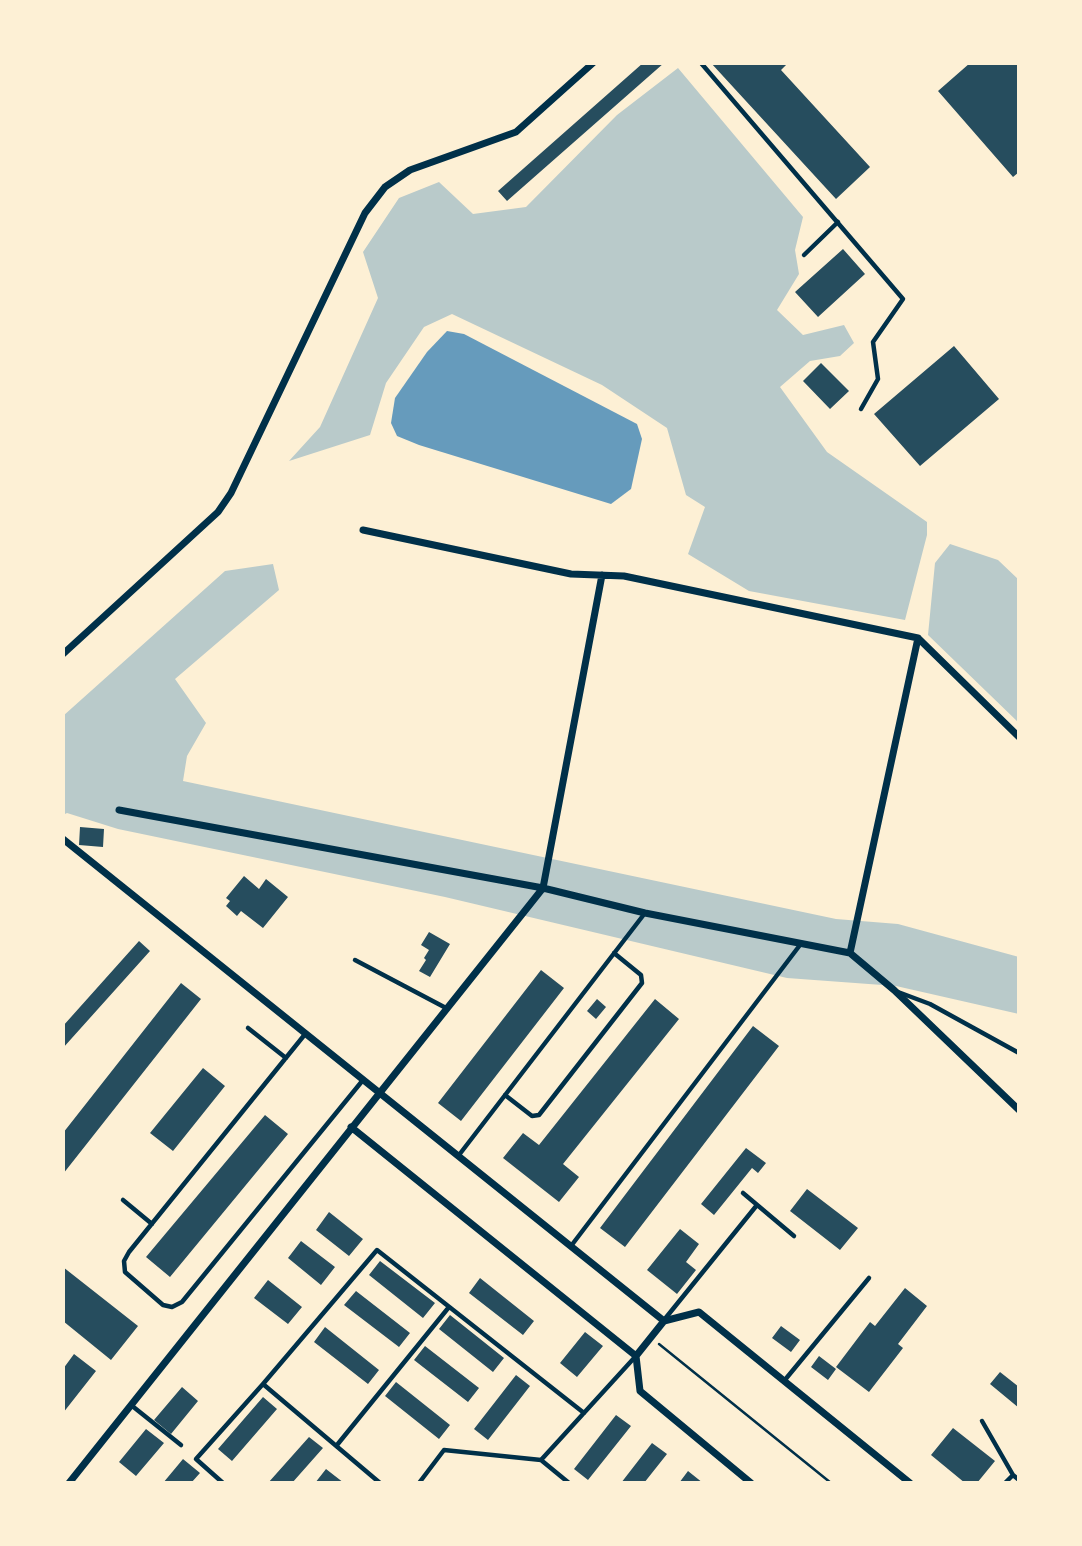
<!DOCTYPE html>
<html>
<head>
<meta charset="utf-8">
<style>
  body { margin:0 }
  #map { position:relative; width:1082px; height:1546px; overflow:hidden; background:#fdf0d5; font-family:"Open Sans",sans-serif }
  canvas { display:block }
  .frame { position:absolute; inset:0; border:65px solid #fdf0d5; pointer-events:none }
</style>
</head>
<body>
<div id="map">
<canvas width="1082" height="1546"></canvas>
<div class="frame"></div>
</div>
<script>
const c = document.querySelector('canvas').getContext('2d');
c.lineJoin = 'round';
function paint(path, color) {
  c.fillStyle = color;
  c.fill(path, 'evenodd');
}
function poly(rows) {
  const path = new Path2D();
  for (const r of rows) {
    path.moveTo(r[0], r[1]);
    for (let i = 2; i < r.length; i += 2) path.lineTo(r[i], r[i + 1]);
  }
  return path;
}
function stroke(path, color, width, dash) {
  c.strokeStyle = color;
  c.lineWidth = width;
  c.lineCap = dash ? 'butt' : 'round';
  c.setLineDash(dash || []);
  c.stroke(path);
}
paint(poly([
  [678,68,803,217,795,250,799,274,777,310,803,335,844,325,854,343,840,356,810,361,780,387,827,452,927,522,927,535,905,620,749,591,688,554,705,507,686,495,667,428,602,385,452,314,424,327,386,383,370,435,289,461,320,427,378,298,363,252,399,198,439,182,473,214,526,207,617,115],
  [950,544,998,560,1019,580,1019,723,928,635,935,563],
  [273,564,279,590,175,679,206,723,187,756,183,781,836,919,898,924,1019,957,1019,1014,896,986,787,978,445,897,118,829,67,813,63,815,63,716,225,571]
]), '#b9caca');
paint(poly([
  [447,331,464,334,637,424,642,439,631,489,611,504,419,445,397,436,391,423,395,398,427,352]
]), '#669bbc');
paint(poly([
  [643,63,664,63,507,201,498,191],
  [711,63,788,63,781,70,870,167,836,199],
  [970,63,1019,63,1019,172,1013,177,938,91],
  [843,249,865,274,818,317,795,292],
  [954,346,999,399,920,466,874,414],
  [821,363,849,391,830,409,803,381],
  [80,827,104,829,103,847,79,845],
  [244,876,259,889,266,879,288,897,263,928,241,911,237,916,226,906,230,901,226,898],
  [429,932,450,944,430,977,419,971,426,960,424,958,429,950,421,945],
  [139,941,150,951,63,1048,63,1026],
  [541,970,564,988,461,1121,438,1103],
  [181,983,201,999,63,1174,63,1133],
  [597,999,606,1007,596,1019,587,1011],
  [655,999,679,1019,563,1164,579,1177,559,1202,503,1158,523,1133,539,1145],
  [753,1026,779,1046,625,1247,600,1228],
  [203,1068,225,1086,173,1151,150,1133],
  [265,1115,288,1134,170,1277,146,1257],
  [746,1148,766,1163,758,1173,752,1168,714,1215,701,1204],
  [807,1189,858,1228,840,1250,790,1211],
  [329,1212,363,1239,349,1256,316,1230],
  [680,1229,699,1244,686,1262,696,1270,677,1294,647,1270],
  [301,1241,335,1267,321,1285,288,1258],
  [380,1261,435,1303,423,1318,369,1275],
  [63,1267,138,1326,111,1360,63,1321],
  [480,1278,534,1321,523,1335,469,1293],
  [268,1280,302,1307,288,1324,254,1298],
  [905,1288,927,1306,898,1344,903,1348,869,1392,836,1367,870,1322,875,1326],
  [356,1291,410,1333,399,1347,344,1305],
  [450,1315,504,1358,493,1372,439,1329],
  [781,1326,800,1340,791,1352,772,1338],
  [325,1327,379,1370,368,1384,314,1342],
  [585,1332,603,1346,577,1377,560,1363],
  [425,1346,479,1388,468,1402,414,1360],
  [74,1354,96,1371,63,1413,63,1369],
  [819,1356,836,1369,828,1380,811,1367],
  [1000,1372,1019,1387,1019,1408,990,1384],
  [516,1375,530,1386,488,1440,474,1429],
  [396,1382,450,1425,439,1439,385,1396],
  [182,1387,198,1401,171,1434,154,1420],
  [263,1397,277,1409,232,1461,218,1449],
  [616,1415,631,1426,588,1480,574,1469],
  [953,1428,995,1461,977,1483,965,1483,931,1455],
  [146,1429,164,1443,136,1476,119,1462],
  [309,1437,323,1448,292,1483,268,1483],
  [652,1443,667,1454,644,1483,621,1483],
  [183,1459,200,1473,191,1483,163,1483],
  [326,1469,344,1483,315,1483],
  [688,1471,703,1483,679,1483]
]), '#264d5e');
stroke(poly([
  [659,1344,831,1483]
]), '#003049', 2.5);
stroke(poly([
  [701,63,903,299,873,342,878,379,861,409],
  [804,255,838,222],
  [355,960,446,1008],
  [898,992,930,1004,1019,1053],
  [248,1028,286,1058],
  [306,1033,129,1252,124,1261,125,1272,163,1305,172,1307,182,1302,363,1080],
  [505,1095,532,1116,539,1115,642,983,641,975,614,953],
  [459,1155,645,913],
  [743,1193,794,1236],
  [123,1200,152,1224],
  [571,1246,800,945],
  [664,1320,757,1205],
  [784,1381,869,1278],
  [263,1384,380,1483],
  [131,1405,181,1445],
  [982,1421,1013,1475],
  [337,1445,449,1307],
  [541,1460,635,1357],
  [223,1483,196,1459,263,1384,377,1250,584,1413],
  [419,1483,444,1450,541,1460,569,1483],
  [1005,1483,1013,1475,1019,1480]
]), '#003049', 4.5);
stroke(poly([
  [363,530,571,574,624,576,918,638,1019,737],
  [63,654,218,512,231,493,365,213,385,187,410,170,516,132,593,63],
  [119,810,543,888,645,913,850,953,894,990,1019,1110],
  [63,839,664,1321,699,1312,910,1483],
  [850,953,918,638],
  [351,1127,636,1356,640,1391,751,1483],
  [636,1356,664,1321],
  [69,1483,543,888,602,575]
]), '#003049', 7);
</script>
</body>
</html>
